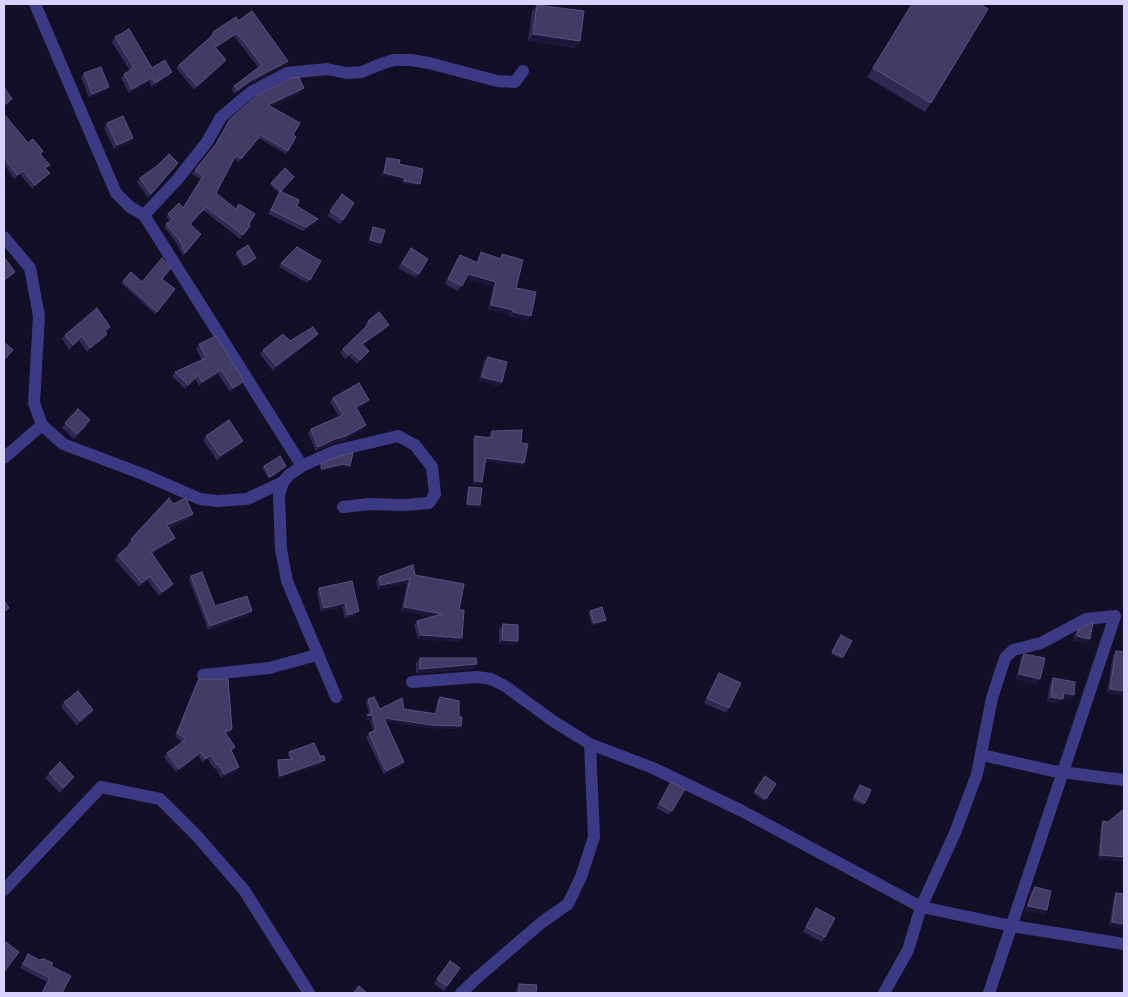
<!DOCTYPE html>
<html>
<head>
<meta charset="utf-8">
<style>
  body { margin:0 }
  #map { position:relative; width:1128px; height:997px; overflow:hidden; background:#130f26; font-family:Poppins,sans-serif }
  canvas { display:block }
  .frame { position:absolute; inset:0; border:5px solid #d9d4ff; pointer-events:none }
</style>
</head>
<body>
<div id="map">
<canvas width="1128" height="997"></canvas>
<div class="frame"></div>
</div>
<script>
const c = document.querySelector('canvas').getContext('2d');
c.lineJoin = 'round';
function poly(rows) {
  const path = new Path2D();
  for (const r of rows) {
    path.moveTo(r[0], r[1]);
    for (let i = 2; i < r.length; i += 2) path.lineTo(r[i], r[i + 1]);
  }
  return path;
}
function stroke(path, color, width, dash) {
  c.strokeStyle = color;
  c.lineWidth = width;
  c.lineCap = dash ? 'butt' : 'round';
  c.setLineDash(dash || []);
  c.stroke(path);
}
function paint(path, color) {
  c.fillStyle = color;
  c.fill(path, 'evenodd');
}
stroke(poly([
  [35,4,116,193,130,207,144,215,302,466],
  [144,215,177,180,207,142,221,117,251,92,287,73,327,69,346,73,362,72,381,64,394,60,411,60,429,63,497,81,515,82,523,71],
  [4,237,30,268,39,316,34,403,42,425,63,444,145,475,200,499,217,501,247,499,283,482],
  [4,458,42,425],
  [203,675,269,668,317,655],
  [412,682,477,677,491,679,505,686,553,721,590,744,653,768,742,811,921,907,1012,926,1124,944],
  [336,697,287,581,281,549,279,495,283,482,289,475,302,466,335,451,398,436,415,445,432,467,435,494,429,503,404,505,370,504,343,507],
  [982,755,1053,771,1124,780],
  [4,890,101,787,160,799,197,836,244,890,309,993],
  [461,993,478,977,541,923,568,904,581,877,594,837,590,744],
  [884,993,908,950,921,907,955,833,977,774,992,698,1005,658,1013,650,1041,643,1086,619,1115,616,989,993]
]), '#3d3a85', 12);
paint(poly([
  [912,4,980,4,931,103,925,112,867,77],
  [537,5,580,41,575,48,528,41,532,11],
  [238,21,288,61,286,65,247,85,235,94,232,90,234,86,258,67,234,36,217,48,223,64,194,90,176,68,179,65,211,37,210,36,213,32],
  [115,37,152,68,172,72,169,76,152,87,149,82,129,93,121,78,124,74,130,71,112,42],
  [84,73,109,87,106,91,89,98,81,77],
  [304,88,301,92,270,106,293,135,288,151,286,154,259,138,238,162,234,158,216,193,250,226,240,239,203,210,190,224,199,237,183,256,177,244,164,227,166,224,170,221,166,217,168,214,183,208,201,179,192,174,214,146,230,119],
  [4,114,28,143,41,155,46,169,47,176,32,189,20,174,14,179,4,164],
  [107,123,130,142,114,149,104,128],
  [387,158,399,164,418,186,402,183,403,180,382,176,386,160],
  [178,163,175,167,148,198,137,182,140,178],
  [271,183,297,206,315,224,303,231,268,214,279,193,270,185],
  [342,194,354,203,340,224,327,216],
  [373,227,381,243,379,246,368,243,372,229],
  [411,248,428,259,416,278,398,268],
  [237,252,254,260,243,267,235,254],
  [481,252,500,258,502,254,528,321,510,317,510,315,488,310,493,287,465,278,458,291,445,284,457,259,460,255,476,263,478,257],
  [321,261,307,283,279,267,281,263],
  [162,279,175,289,155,314,121,283,123,281,142,282],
  [368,321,389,325,386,329,363,345,369,351,357,364,349,356,345,359,340,353,343,349,366,326,365,324],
  [106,332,107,334,104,338,87,352,79,341,69,350,62,339,65,335],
  [318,334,315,338,273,371,260,354,263,350],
  [199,344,244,381,241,385,230,392,218,374,199,386,195,379,185,389,172,376,175,372,202,360,196,349],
  [488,357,502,382,498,386,479,381,484,361],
  [333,398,366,404,357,409,363,430,343,441,332,444,316,451,308,433,311,429,339,417,330,402],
  [65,423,87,425,74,439,62,428],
  [492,431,521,443,522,466,485,461,480,485,473,484,473,439,475,436,490,437,489,434],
  [206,436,243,441,239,445,217,461,203,440],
  [353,453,349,468,341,467,321,471,320,467,321,464],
  [264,466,285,468,269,479,262,468],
  [469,487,480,505,478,508,466,506,468,489],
  [173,504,190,518,169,528,172,542,152,554,173,584,170,588,159,596,147,580,139,587,115,560,118,555,129,546,128,544,131,539],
  [415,575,459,610,462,638,460,642,418,639,414,625,417,621,432,617,401,611,407,583,378,590,376,581,379,577],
  [191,576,215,606,252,611,249,615,208,630,189,579],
  [352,581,356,615,345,619,342,607,321,612,317,592,319,588],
  [590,611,606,620,604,622,592,626,589,613],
  [503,624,515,645,499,644,499,629],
  [1078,630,1090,639,1086,643,1073,641,1075,634],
  [840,637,843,657,842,659,831,654],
  [1116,651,1124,652,1124,696,1107,693,1113,655],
  [1024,654,1037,684,1016,679,1021,658],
  [420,658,477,664,473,669,416,674,416,663],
  [719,673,729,708,726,713,704,703,716,678],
  [1053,678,1070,699,1063,698,1060,703,1047,702,1050,683],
  [199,679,230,733,226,734,232,752,239,767,237,771,221,778,216,768,214,769,208,759,202,762,199,756,176,772,164,757,167,753,182,742,175,736,196,683],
  [440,697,459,729,429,728,386,722,402,766,384,775,366,737,369,733,373,731,370,720,365,719,369,714,366,702,368,699,380,709,404,709,435,713,437,701],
  [64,702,93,710,90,715,77,726,61,707],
  [289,752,320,756,324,763,278,778,277,762,278,760,290,759,288,754],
  [49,773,74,777,71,782,60,793,45,778],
  [765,776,776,784,764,801,753,793],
  [671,782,672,811,669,815,656,808],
  [860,785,865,803,863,805,852,800],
  [1124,809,1124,862,1098,859,1101,825,1103,821,1108,822],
  [1035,887,1047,910,1044,915,1025,911,1031,892],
  [1116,893,1124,929,1109,926,1114,897],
  [816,908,825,937,822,942,803,932],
  [28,954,51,966,62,993,41,993,47,982,20,968],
  [450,961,460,968,444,991,434,984],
  [519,984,536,993,516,993,516,989]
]), '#312854');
paint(poly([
  [237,33,234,36,213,51,215,47],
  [533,34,580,41,575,48,528,41],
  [226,60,223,64,194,90,197,86],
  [288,61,286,65,247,85,235,94,238,90,250,81],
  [172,72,169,76,152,87,155,83],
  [152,78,149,82,129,93,132,89],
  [109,87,106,91,89,98,92,94],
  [304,88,301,92,266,109,268,105],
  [12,99,10,103,4,107,4,105],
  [133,138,130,142,114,149,117,145],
  [50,173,47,176,32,189,35,185],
  [384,173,405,178,403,180,382,176],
  [404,181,420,184,418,186,402,183],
  [318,219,315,224,303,231,306,227],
  [370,240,381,243,379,246,368,243],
  [256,258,254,260,243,267,245,265],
  [15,272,12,276,4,282,4,280],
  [468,274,496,282,493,287,465,278],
  [491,305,513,310,510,315,488,310],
  [513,312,531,316,528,321,510,317],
  [389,325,386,329,360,348,362,344],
  [107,334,104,338,87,352,90,348],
  [318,334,315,338,273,371,276,366],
  [82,336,79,341,69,350,73,345],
  [221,370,218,374,199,386,202,382],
  [198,375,195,379,185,389,188,385],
  [482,377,502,382,498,386,479,381],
  [244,381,241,385,230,392,233,388],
  [369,400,366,404,353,412,356,407],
  [366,425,363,430,343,441,332,444,316,451,318,447],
  [243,441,239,445,217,461,220,456],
  [486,458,524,463,522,466,484,461],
  [343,464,350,466,349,468,341,467,321,471,322,469],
  [286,466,285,468,269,479,270,477],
  [475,481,482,482,480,485,473,484],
  [467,504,480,505,478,508,466,506],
  [193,514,190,518,164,529,167,525],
  [175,538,172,542,148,556,151,552],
  [150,576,147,580,139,587,142,583],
  [410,579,407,583,378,590,381,585],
  [173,584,170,588,159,596,162,592],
  [345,603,342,607,321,612,324,608],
  [404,607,442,614,439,618,401,611],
  [252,611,249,615,208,630,210,626],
  [359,611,356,615,345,619,348,615],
  [606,620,604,622,592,626,594,623],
  [421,635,462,638,460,642,418,639],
  [1077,636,1090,639,1086,643,1073,641],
  [502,640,518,641,515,645,499,644],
  [477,664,473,669,416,674,420,669],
  [1019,674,1040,679,1037,684,1016,679],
  [1110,689,1124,691,1124,696,1107,693],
  [1064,693,1074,695,1070,699,1061,698],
  [1051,697,1063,699,1060,703,1047,702],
  [93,710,90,715,77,726,80,721],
  [367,715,373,716,370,720,365,719],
  [384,718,461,726,459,729,429,728,381,721],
  [232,729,230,733,222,736,225,732],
  [201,752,199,756,176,772,179,769],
  [211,755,208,759,202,762,205,759],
  [325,760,324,763,278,778,280,776],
  [404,762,402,766,384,775,386,771],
  [239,767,237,771,221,778,224,774],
  [74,777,71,782,60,793,63,788],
  [1100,855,1124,857,1124,862,1098,859],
  [1028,906,1047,910,1044,915,1025,911],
  [1112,922,1124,924,1124,929,1109,926]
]), '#1d163a');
const building = poly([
  [912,4,980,4,988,9,931,103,873,68,912,4],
  [537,5,584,11,580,41,533,34,537,5],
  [252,11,288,61,250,81,238,90,234,86,262,65,237,33,215,47,226,60,197,86,179,65,214,34,213,32,236,17,238,21,252,11],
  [129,29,152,68,165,60,172,72,155,83,152,78,132,89,124,74,134,68,115,37,129,29],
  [101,67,109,87,92,94,84,73,101,67],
  [299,77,304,88,268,105,300,123,293,135,296,137,288,151,261,135,241,159,236,155,216,193,236,209,239,204,255,214,249,224,250,226,243,235,206,207,190,224,201,234,185,253,180,241,166,224,173,219,168,214,179,203,183,208,203,176,195,170,216,144,230,119,258,95,292,78,299,77],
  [4,87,12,99,4,105,4,87],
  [4,114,28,143,33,139,43,151,40,154,50,165,45,168,50,173,35,185,23,171,17,175,5,159,4,160,4,114],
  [123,116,133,138,117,145,107,123,123,116],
  [169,154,178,163,151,194,140,178,157,166,169,154],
  [387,158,400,160,399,164,423,169,420,184,404,181,405,178,384,173,387,158],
  [285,168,294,177,281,191,271,183,285,168],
  [280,191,299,200,297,206,318,219,306,227,271,210,280,191],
  [342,194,354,203,343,220,330,211,342,194],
  [373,227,385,230,381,243,370,240,373,227],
  [248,245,256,258,245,265,237,252,248,245],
  [297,247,321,261,310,280,281,263,297,247],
  [411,248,428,259,419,274,402,263,411,248],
  [481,252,501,259,502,254,523,260,516,288,536,292,531,316,513,312,513,310,491,305,496,282,468,274,462,286,448,279,460,255,478,263,481,252],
  [4,257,15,272,4,280,4,257],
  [162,258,171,268,162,279,175,289,157,312,123,281,131,272,142,282,162,258],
  [97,308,110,327,105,331,107,334,90,348,82,336,73,345,65,335,97,308],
  [379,312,389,325,362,344,369,351,360,360,351,352,348,355,343,349,370,323,368,321,379,312],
  [313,327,318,334,276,366,263,350,283,334,290,341,313,327],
  [216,336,244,381,233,388,221,370,202,382,198,375,188,385,175,372,206,358,199,344,216,336],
  [4,342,13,350,4,360,4,342],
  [488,357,507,362,502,382,482,377,488,357],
  [359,383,369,400,356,407,366,425,346,436,335,439,318,447,311,429,343,415,333,398,359,383],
  [78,409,90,420,77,434,65,423,78,409],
  [229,420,243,441,220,456,206,436,229,420],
  [522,430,521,443,528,444,524,463,486,458,482,482,475,481,475,436,492,438,492,431,522,430],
  [353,453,350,466,343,464,322,469,321,464,339,456,353,453],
  [280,456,286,466,270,477,264,466,280,456],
  [469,487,482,488,480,505,467,504,469,487],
  [169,498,173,504,186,498,193,514,167,525,175,538,151,552,173,584,162,592,150,576,142,583,118,555,133,542,131,539,169,498],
  [413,565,415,575,464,584,459,610,464,610,462,638,421,635,417,621,442,614,404,607,410,579,381,585,379,577,413,565],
  [202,572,215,606,247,596,252,611,210,626,191,576,202,572],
  [352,581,359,611,348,615,345,603,324,608,319,588,352,581],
  [4,600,9,608,4,612,4,600],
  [602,607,606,620,594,623,590,611,602,607],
  [1093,622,1090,639,1077,636,1078,630,1093,622],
  [503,624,518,625,518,641,502,640,503,624],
  [841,635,852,641,843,657,832,652,841,635],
  [1116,651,1124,652,1124,691,1110,689,1116,651],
  [1024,654,1045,658,1040,679,1019,674,1024,654],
  [420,658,476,658,477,664,420,669,420,658],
  [719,673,741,683,729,708,707,698,719,673],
  [1053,678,1075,682,1074,695,1064,693,1063,699,1051,697,1053,678],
  [199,679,228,679,232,729,225,732,235,747,231,750,239,767,224,774,219,764,217,765,211,755,205,759,201,752,179,769,167,753,186,739,177,733,199,679],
  [78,691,93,710,80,721,64,702,78,691],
  [374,697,380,709,402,698,404,709,436,714,440,697,459,701,459,717,462,717,461,726,432,725,384,718,404,762,386,771,369,733,376,730,373,716,367,715,372,713,368,699,374,697],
  [314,743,320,756,324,756,325,760,280,776,278,760,292,759,289,752,314,743],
  [60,762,74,777,63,788,49,773,60,762],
  [765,776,776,784,766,799,755,791,765,776],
  [671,782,685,789,672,811,659,804,671,782],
  [860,785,871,790,865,803,854,797,860,785],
  [1124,809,1124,857,1100,855,1103,821,1108,822,1124,809],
  [1035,887,1051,891,1047,910,1028,906,1035,887],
  [1116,893,1124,894,1124,924,1112,922,1116,893],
  [816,908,835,918,825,937,806,927,816,908],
  [6,942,19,952,4,972,4,946,6,942],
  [28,954,39,960,44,959,53,963,51,966,71,976,62,993,42,993,50,978,23,964,28,954],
  [450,961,460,968,447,986,437,979,450,961],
  [519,984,537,985,536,993,519,993,519,984],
  [359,986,367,993,353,993,359,986]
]);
paint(building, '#433a66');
stroke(building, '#5a527e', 1);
</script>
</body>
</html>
